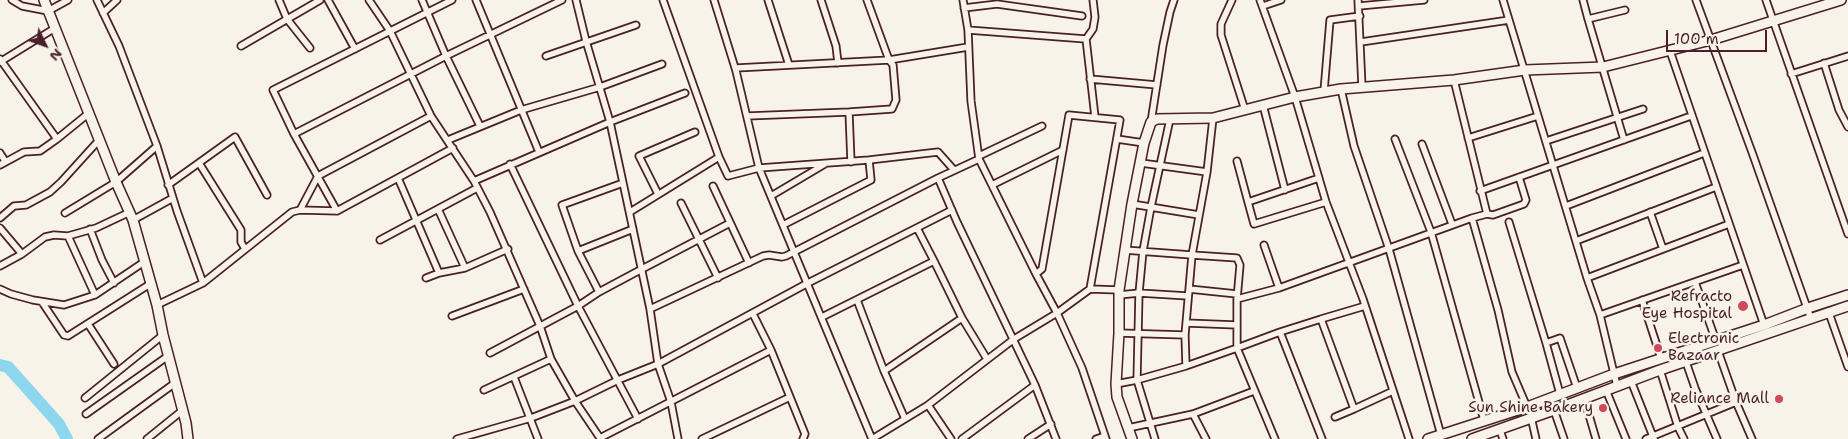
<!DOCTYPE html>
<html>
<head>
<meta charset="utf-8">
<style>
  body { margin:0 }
  #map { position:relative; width:1848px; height:439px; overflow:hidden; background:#f7f3e8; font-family:"Shantell Sans",sans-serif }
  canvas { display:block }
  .north { position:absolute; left:20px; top:20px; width:50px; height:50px; -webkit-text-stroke:4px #f7f3e8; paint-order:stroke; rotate:132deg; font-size:14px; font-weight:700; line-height:20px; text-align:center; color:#4a1f2b }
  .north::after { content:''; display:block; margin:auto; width:18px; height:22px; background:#4a1f2b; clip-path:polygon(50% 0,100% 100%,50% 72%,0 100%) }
  .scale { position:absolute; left:1666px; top:30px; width:101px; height:22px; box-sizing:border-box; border:2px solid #4a1f2b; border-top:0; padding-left:6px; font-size:15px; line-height:18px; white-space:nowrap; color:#4a1f2b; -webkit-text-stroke:4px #f7f3e8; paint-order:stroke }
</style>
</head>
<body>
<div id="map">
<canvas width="1848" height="439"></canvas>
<div class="north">N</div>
<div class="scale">100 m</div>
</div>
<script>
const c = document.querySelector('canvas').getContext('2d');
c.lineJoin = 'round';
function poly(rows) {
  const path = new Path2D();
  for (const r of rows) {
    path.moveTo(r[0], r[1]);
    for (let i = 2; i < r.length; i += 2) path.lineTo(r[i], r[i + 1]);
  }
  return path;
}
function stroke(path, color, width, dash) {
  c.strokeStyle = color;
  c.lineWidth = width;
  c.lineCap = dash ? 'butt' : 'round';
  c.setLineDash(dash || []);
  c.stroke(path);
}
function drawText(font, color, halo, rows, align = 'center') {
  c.font = font + ' "Shantell Sans",sans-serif';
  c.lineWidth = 5;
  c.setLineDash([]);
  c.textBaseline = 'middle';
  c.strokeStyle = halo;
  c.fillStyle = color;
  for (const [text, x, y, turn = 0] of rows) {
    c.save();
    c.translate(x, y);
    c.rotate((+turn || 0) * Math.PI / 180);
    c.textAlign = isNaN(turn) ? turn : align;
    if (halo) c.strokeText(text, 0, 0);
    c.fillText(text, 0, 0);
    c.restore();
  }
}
stroke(poly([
  [0,365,8,367,59,424,67,439]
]), '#8cd7ed', 12);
const street = poly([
  [12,0,22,6,48,11,68,0],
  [97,0,119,46,157,146,177,211,203,283],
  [279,0,287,19,310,48],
  [328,0,355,49],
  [369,0,390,31,431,116,474,181,490,212,540,326,551,359,575,401,600,438,771,350],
  [422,0,446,56,480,126],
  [476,0,539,152],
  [576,0,586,41,610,122,650,309,658,364,671,402,678,439],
  [663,0,719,157,728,176,759,168,872,439,928,405,951,439],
  [714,0,736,71,759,168,869,160],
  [768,0,789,65],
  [821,0,836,46,838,63],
  [867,0,889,60,968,47],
  [963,0,968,30,971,101,979,159,1036,274,1057,313,1082,368,1106,439],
  [1232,0,1221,24,1221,35,1245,110],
  [1260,0,1295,97,1326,202,1363,299,1409,439],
  [1358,0,1362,87],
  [1503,0,1587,278,1600,315,1617,386],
  [1583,0,1588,19],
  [1696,0,1753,155,1811,319],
  [1766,0,1848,234],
  [1263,6,1281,0],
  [1359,6,1424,0],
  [964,8,997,4,1082,16],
  [103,13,117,0],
  [968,30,1086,39,1095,117],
  [1086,39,1093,29,1095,17,1093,0],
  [1361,42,1509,20],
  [241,46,320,0],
  [1670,51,1764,325],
  [546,56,636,25],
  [0,59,57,139,40,151,24,152,0,165],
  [0,62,55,28],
  [1824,63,1839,110,1848,127],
  [736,68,889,60,893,65,896,100,892,109,849,112,747,116],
  [1791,74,1848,56],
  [1090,79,1157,85],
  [1454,80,1487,214,1472,218,1498,310,1512,372,1527,407],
  [1341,89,1354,146,1389,249,1441,435],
  [1324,91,1330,20,1360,16],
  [1263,105,1285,190],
  [849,112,851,162],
  [1151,122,1163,45,1170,12,1174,0],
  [294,134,446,56,562,0],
  [1468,138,1538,116],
  [57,139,89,113],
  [1117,139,1144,143],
  [1395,139,1431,232,1484,420],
  [448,140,521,110,600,87,662,64],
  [1624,140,1588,19,1625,10],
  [1546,141,1643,109],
  [1422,144,1452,224],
  [0,153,5,161],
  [979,156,1042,126],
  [979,159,938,178,957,222,1035,385,1056,439],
  [1237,161,1248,202],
  [199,163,241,230,241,242,245,249],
  [510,164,578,306,638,419],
  [1207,172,1213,118],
  [398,178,439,273],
  [1319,178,1248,202,1254,224,1326,202],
  [474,181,610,122,685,93],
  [168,185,235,137,267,195],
  [992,185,1063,150],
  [713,186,749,263],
  [1480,191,1691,116],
  [658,194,639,156,695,132],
  [771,196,825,164],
  [681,203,718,278],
  [1132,204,1199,215],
  [1566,206,1704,153],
  [438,209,465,268],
  [300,210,318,176,431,116],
  [337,211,294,134,273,90,452,0],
  [630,212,719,157],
  [1650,212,1663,249],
  [65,213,116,182,157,146],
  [1487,214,1493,215,1524,204,1526,200,1519,177],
  [0,218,14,206,26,205,50,192,61,182,100,139],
  [133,220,173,198],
  [1509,222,1546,343,1560,338,1577,388],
  [783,225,871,180,869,160,938,152,954,170],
  [0,228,22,254],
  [917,228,934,261],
  [90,229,102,260,114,283],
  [68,236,95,295],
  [380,240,477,188],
  [1576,241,1716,187],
  [1264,245,1279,288],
  [1124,250,1192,255,1207,172,1141,163],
  [578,251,633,229],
  [0,266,22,254,45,237,54,235,68,236,96,228,130,212],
  [1036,274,1042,269,1069,115,1120,120,1090,289],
  [426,278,439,273,465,268,508,249],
  [1587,278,1729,224],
  [1695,282,1716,341],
  [0,289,11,294,33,300,64,305,95,295,144,262],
  [1189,289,1237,294],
  [599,292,578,251,562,205,623,183],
  [1119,295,1139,293,1188,296],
  [1237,299,1279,288,1472,218],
  [857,300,884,371,905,419],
  [1642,300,1661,358],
  [42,302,64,335,68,336,150,284],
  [157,305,203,283,292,212,300,210,337,211,453,148],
  [650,309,763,256,769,255,782,257,786,256,938,178],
  [1829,313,1848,367],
  [753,314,771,350,805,434,803,439],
  [1600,315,1743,265],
  [452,316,524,289],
  [822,317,934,261,962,318,884,371],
  [962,318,987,359],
  [1186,323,1237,325],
  [88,324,114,364],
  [1280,332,1321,319],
  [1119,333,1185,335],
  [1546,343,1560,394],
  [1718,351,1736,402,1752,439],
  [490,353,578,306,599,292,642,269,730,223],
  [1686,362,1695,388,1717,439],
  [1660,370,1678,427,1684,439],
  [514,377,538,439],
  [1631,381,1654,439],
  [1116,384,1137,380,1186,366,1237,348,1237,299,1240,265,1237,258,1192,255,1185,335,1186,366],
  [484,390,551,359],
  [1606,390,1626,439],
  [85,398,163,335],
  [1584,398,1596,439],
  [928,405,1014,339,1057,313,1090,289,1119,290],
  [1354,409,1393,391],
  [1554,410,1564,439],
  [86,414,168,356],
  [1193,414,1206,439],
  [1335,417,1354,409,1321,319,1365,306],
  [1531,417,1536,439],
  [1128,428,1193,414,1254,391],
  [1500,430,1503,439],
  [98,439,175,383],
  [147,439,183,410],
  [457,439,531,418,575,401,618,380,658,364,808,283,952,210],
  [702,439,790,397],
  [962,439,1035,385],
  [1028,439,1051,424],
  [1096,439,1105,436],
  [1155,439,1137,380,1139,293,1143,251,1151,207,1170,119],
  [1275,439,1237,348,1280,332,1322,439],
  [1646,439,1736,402]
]);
const secondary = poly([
  [44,0,116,182,133,220,157,305,163,335,186,423,188,439],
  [1132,439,1117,397,1116,384,1119,333,1119,290,1132,204,1144,143,1151,122,1157,119,1213,118,1295,97,1341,89,1454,80,1525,70,1603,67,1711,40,1841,0]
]);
const primary = poly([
  [1428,439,1527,407,1614,374,1764,325,1808,308,1848,295],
  [1472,439,1554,410,1660,370,1848,306]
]);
stroke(street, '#4a1f2b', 9);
stroke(secondary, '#4a1f2b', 12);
stroke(primary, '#4a1f2b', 12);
stroke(street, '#f7f3e8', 5.5);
stroke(secondary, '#f7f3e8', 9);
stroke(primary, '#f7f3e8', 9);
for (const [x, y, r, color] of [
  [1743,306,6,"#d1495b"],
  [1658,348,5,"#d1495b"],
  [1779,399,5,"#d1495b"],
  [1603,408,5,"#d1495b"]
]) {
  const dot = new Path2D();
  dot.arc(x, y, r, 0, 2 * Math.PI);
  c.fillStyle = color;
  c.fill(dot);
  stroke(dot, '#f7f3e8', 2);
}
drawText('15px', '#4a1f2b', '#f7f3e8', [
  ["Refracto",1732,297],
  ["Eye Hospital",1732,314],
  ["Electronic",1668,339,"left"],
  ["Bazaar",1668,356,"left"],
  ["Reliance Mall",1769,399],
  ["Sun Shine Bakery",1593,408]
], 'right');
</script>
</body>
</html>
